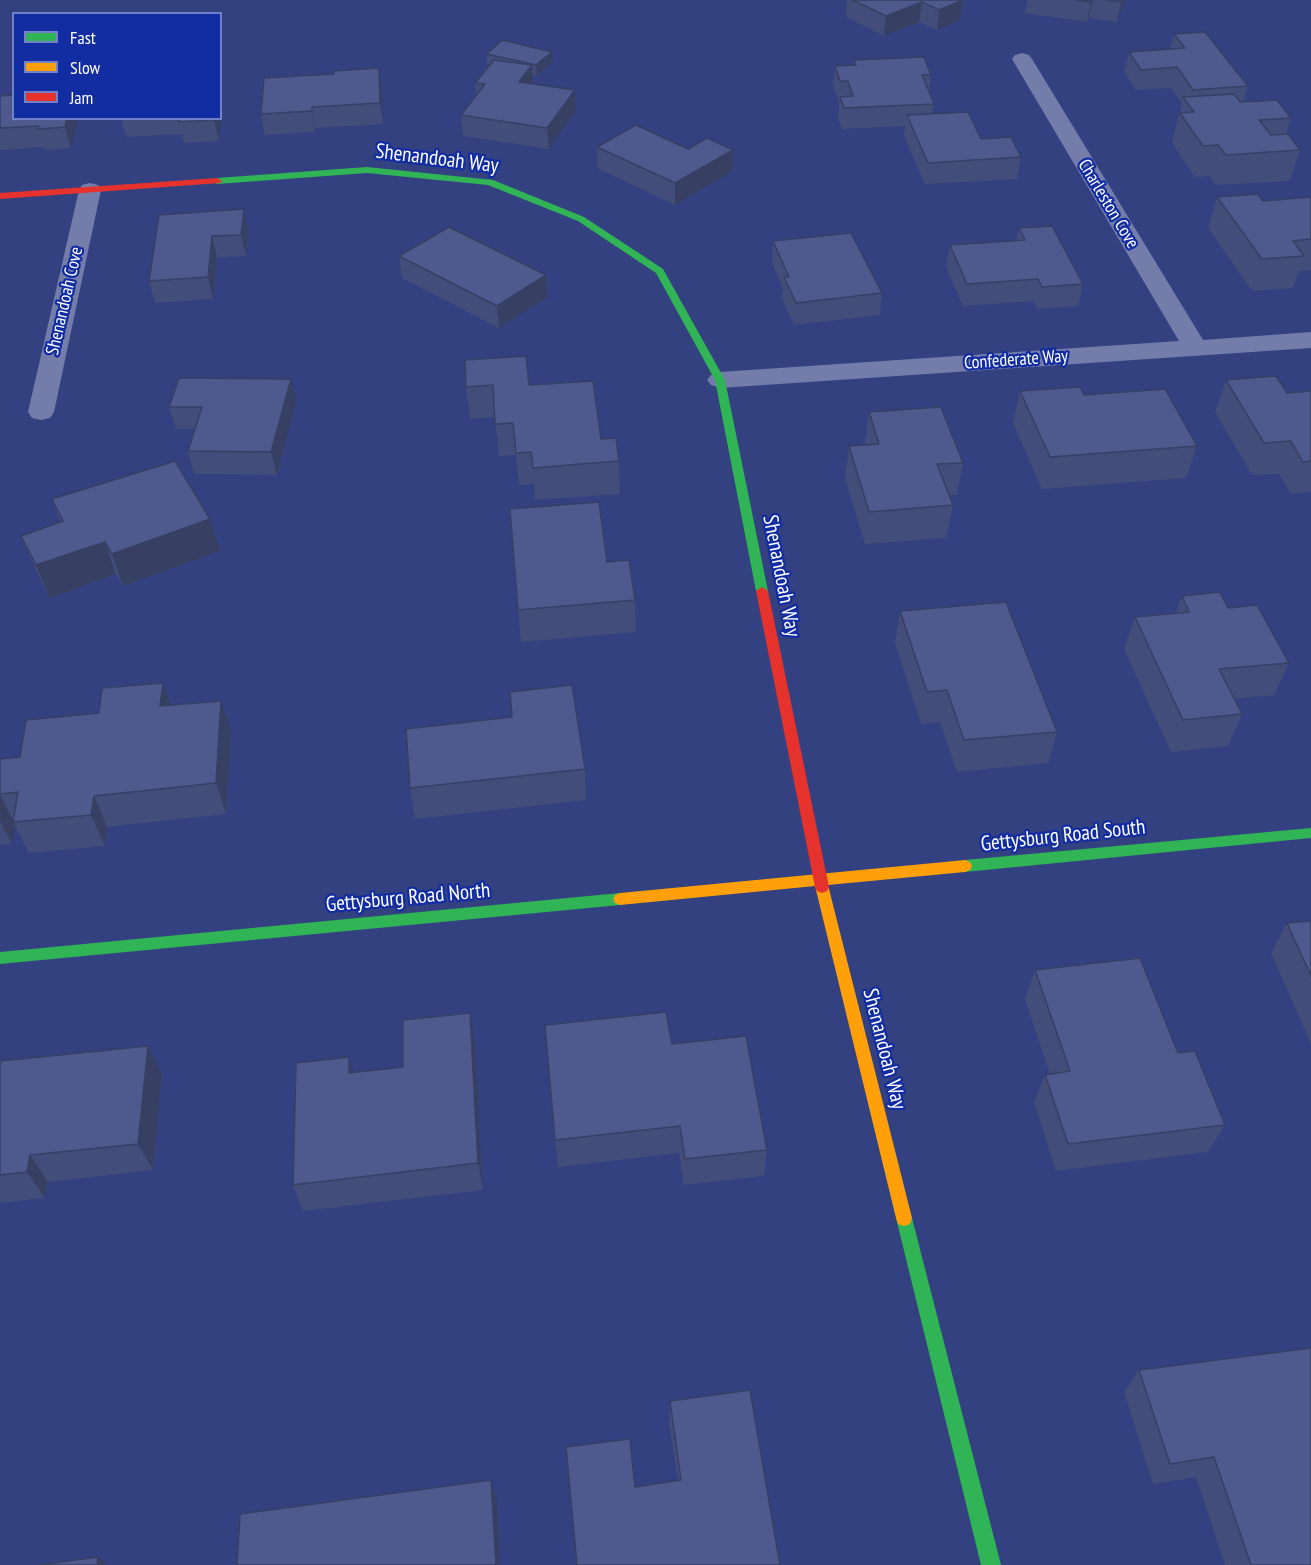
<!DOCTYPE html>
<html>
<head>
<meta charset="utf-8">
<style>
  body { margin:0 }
  #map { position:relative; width:1311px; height:1565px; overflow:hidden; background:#334181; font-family:"PT Sans Narrow",sans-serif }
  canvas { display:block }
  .legend { position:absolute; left:12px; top:12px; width:210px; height:108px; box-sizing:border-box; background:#122ca2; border:2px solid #7180c7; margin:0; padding:8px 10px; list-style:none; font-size:18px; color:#fff }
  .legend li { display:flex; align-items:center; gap:12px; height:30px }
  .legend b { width:30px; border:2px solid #7180c7 }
</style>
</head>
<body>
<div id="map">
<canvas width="1311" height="1565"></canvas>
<ul class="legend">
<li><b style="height:8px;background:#30b455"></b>Fast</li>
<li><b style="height:8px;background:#ff9f0a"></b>Slow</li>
<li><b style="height:8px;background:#e5322d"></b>Jam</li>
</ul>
</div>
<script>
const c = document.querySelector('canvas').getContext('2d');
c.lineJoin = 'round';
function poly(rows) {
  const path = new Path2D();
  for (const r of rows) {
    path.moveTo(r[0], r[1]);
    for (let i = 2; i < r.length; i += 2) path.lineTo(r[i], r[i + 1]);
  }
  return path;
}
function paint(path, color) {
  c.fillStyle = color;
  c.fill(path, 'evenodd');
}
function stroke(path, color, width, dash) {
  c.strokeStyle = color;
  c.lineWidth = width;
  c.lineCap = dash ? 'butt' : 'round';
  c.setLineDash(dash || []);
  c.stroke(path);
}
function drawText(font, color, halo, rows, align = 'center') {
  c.font = font + ' "PT Sans Narrow",sans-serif';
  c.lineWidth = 4.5;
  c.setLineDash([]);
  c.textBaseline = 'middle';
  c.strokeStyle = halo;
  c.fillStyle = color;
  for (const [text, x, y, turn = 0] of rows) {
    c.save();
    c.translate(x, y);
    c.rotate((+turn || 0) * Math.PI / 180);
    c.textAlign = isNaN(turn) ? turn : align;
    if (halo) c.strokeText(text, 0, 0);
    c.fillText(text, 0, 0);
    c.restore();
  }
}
paint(poly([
  [1022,53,1029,55,1032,59,1203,340,1311,332,1311,348,720,388,711,385,707,380,711,375,720,372,1179,341,1012,59,1015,55,1022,53],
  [90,183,98,185,101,190,54,412,50,418,41,420,32,418,28,412,79,190,82,185,90,183]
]), '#747daa');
paint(poly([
  [367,167,493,180,584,217,663,269,725,380,768,591,766,594,762,595,756,591,715,380,656,273,578,221,488,185,367,173,217,184,212,181,217,178,367,167],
  [1311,828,1311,838,965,872,960,870,958,866,960,862,965,860,1311,828],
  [620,893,625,895,627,899,625,903,620,905,0,964,0,952,620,893],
  [904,1210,910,1212,912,1218,1001,1565,981,1565,896,1218,898,1212,904,1210]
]), '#30b455');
paint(poly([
  [965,860,970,862,972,866,970,870,965,872,828,885,912,1218,910,1224,904,1226,898,1224,896,1218,815,886,620,905,615,903,613,899,615,895,620,893,965,860]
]), '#ff9f0a');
paint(poly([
  [217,178,222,181,220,183,0,199,0,193,217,178],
  [762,587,768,591,829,887,827,891,822,893,817,891,815,887,756,591,762,587]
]), '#e5322d');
paint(poly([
  [847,0,963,0,960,20,937,30,919,22,884,36,846,17],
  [1028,0,1125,0,1117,22,1089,18,1087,22,1025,13],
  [1174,34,1248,86,1243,102,1291,118,1286,134,1300,150,1290,181,1216,185,1209,176,1195,177,1172,143,1182,103,1171,88,1136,90,1124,72,1129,52,1170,49],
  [487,54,553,62,537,76,532,75,533,84,576,111,549,149,463,136,461,115,476,96,475,83,490,65,487,64],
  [854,60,931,75,929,93,934,104,932,114,981,139,1021,157,1017,179,925,184,904,136,905,126,842,129,838,118,839,102,833,87,835,66,853,66],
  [379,68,382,89,383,124,315,128,315,132,265,135,261,114],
  [0,96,14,118,78,118,71,148,45,150,44,147,0,150],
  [223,104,219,141,184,143,182,134,126,137,121,118,220,118],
  [597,147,733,171,675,205,597,168],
  [1217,197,1263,201,1311,197,1311,270,1299,271,1293,288,1252,291,1208,228],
  [159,215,248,231,246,256,217,258,213,299,155,303,149,281],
  [1019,228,1083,284,1078,306,1038,309,1034,301,963,306,946,267,950,245,1016,241],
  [773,241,882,293,880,315,794,325,782,299,783,288,772,263],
  [399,256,546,275,548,297,499,328,402,278],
  [465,360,529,385,601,439,619,461,620,494,535,500,534,484,519,485,516,455,499,456,495,417,470,419,466,387],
  [1226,380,1287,393,1311,391,1311,492,1291,494,1279,474,1252,475,1215,412],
  [1020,391,1084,395,1197,446,1186,478,1042,489,1013,423],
  [296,402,277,475,194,474,188,451,195,429,176,429,169,407],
  [869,412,963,463,957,495,949,495,953,505,946,538,865,544,845,478,849,446,865,445],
  [52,499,220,551,123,586,116,574,50,598,35,568,21,536,60,522],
  [510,509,607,562,635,600,636,632,521,642],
  [1182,596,1228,608,1289,663,1274,695,1234,699,1242,714,1228,746,1171,752,1124,649,1135,617,1176,613],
  [900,611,1057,732,1048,763,957,772,940,722,921,724,895,643],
  [171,705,231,732,226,814,107,827,105,846,29,853,15,826,12,844,0,845,0,759,20,757],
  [585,769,586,800,415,819,410,788],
  [1311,921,1311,1044,1271,953,1287,923],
  [1035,970,1178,1053,1225,1125,1208,1152,1056,1171,1034,1102,1045,1075,1050,1074,1025,999],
  [470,1013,475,1041,483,1190,303,1211,293,1185,349,1057,353,1072,403,1067],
  [672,1044,767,1150,764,1176,684,1185,679,1153,558,1167,555,1140],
  [0,1061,162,1074,153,1170,48,1182,45,1198,0,1203],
  [1139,1370,1311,1565,1225,1565,1196,1477,1153,1484,1124,1392],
  [670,1401,780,1565,635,1487,678,1480,669,1423]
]), '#434d7a');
paint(poly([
  [963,0,960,20,937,30,939,10],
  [1093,0,1089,18,1087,22,1091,2],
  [1122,0,1125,0,1117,22,1121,2],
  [922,2,919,22,884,36,886,16],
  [552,52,553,62,537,76,536,65],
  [532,65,533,86,519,82],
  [379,68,382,89,383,124,380,103],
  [575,90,576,111,549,149,547,128],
  [220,93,223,104,219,141,214,120,214,118,220,118],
  [312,107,315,128,315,132,312,111],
  [67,118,78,118,78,120,71,148,65,127],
  [733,150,733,171,675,205,675,183],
  [244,209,248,231,246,256,241,235],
  [212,236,217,258,213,299,208,277],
  [546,275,548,297,499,328,497,306],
  [291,379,296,402,277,475,271,452],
  [210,519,220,551,123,586,112,554],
  [105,542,116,574,50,598,36,565],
  [163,683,174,714,160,706],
  [221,701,231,732,226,814,216,783],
  [0,795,14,822,13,822,15,826,12,844,0,821],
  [94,796,107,827,105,846,91,815],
  [470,1013,475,1041,483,1190,478,1163],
  [148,1046,162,1074,153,1170,138,1144],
  [349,1057,357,1085,349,1073],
  [30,1155,48,1182,45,1198,27,1172],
  [491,1480,497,1500,500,1565,496,1565],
  [98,1557,107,1565,97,1565]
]), '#373f63');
const building = poly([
  [853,0,963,0,939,10,922,2,886,16,853,0],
  [1076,0,1092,0,1091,2,1076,0],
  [1106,0,1122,0,1121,2,1106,0],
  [1205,32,1248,86,1193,90,1177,67,1141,70,1129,52,1185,48,1174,34,1205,32],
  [502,40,552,52,536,65,487,54,502,40],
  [924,57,931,75,922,75,934,104,844,108,840,97,853,96,848,81,840,81,835,66,856,65,854,60,924,57],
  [494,60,532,65,519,82,575,90,547,128,461,115,485,84,475,83,494,60],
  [379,68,380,103,312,107,312,111,261,114,264,78,334,74,334,71,379,68],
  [1234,94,1240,102,1277,100,1291,118,1259,120,1271,135,1288,134,1300,150,1226,155,1218,145,1203,146,1180,113,1194,112,1183,97,1234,94],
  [14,95,14,118,67,118,65,127,38,129,39,126,0,128,0,96,14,95],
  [968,112,981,139,1011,137,1021,157,928,163,907,115,968,112],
  [179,118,214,118,214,120,179,122,179,118],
  [636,125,688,149,707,138,733,150,675,183,597,147,636,125],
  [1258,194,1263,201,1311,197,1311,239,1293,241,1304,256,1262,259,1217,197,1258,194],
  [244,209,241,235,212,236,208,277,149,281,159,215,244,209],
  [1052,226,1083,284,1042,287,1038,279,967,284,950,245,1025,240,1019,228,1052,226],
  [449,227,546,275,497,306,399,256,449,227],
  [851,233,882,293,796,303,784,277,789,277,773,241,851,233],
  [526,356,529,385,593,381,601,439,616,438,619,461,533,468,531,452,516,453,513,423,495,424,493,385,466,387,465,360,526,356],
  [1276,376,1287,393,1311,391,1311,461,1303,462,1291,441,1264,443,1226,380,1276,376],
  [179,378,291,379,271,452,188,451,202,407,169,407,179,378],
  [1080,387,1084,395,1165,389,1197,446,1050,457,1020,391,1080,387],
  [941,407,963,463,937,464,953,505,869,512,849,446,879,444,869,412,941,407],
  [175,461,210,519,112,554,105,542,36,565,21,536,63,521,52,499,175,461],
  [599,502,607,562,629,560,635,600,518,610,510,509,599,502],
  [1220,592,1228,608,1257,605,1289,663,1219,669,1242,714,1183,720,1135,617,1189,612,1182,596,1220,592],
  [1006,602,1057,732,964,740,947,690,927,692,900,611,1006,602],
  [163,683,160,706,221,701,216,783,94,796,91,815,13,822,18,792,0,794,0,759,20,757,26,720,99,713,102,688,163,683],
  [572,685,585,769,410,788,406,729,512,717,510,692,572,685],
  [1311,921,1311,976,1287,923,1311,921],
  [1140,958,1178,1053,1195,1051,1225,1125,1068,1144,1045,1075,1070,1071,1035,970,1140,958],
  [666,1012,672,1044,746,1036,767,1150,685,1159,680,1126,555,1140,545,1025,666,1012],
  [470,1013,478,1163,293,1185,296,1063,349,1057,349,1073,403,1067,403,1020,470,1013],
  [148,1046,138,1144,30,1155,27,1172,0,1175,0,1061,148,1046],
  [1311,1348,1311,1565,1251,1565,1214,1457,1170,1464,1139,1370,1311,1348],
  [750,1390,780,1565,577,1565,566,1447,630,1439,635,1487,681,1480,670,1401,750,1390],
  [491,1480,496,1565,237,1565,240,1514,491,1480],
  [98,1557,97,1565,38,1565,98,1557]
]);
paint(building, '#4e5a8e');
stroke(building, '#373f63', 1.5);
drawText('18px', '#fff', '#122ca2', [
  ["Charleston Cove",1108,204,59],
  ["Shenandoah Cove",65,301,-77],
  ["Confederate Way",1016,360,-4]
]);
drawText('21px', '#fff', '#122ca2', [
  ["Shenandoah Way",437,159,7],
  ["Shenandoah Way",781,576,79],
  ["Gettysburg Road South",1063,836,-6],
  ["Gettysburg Road North",408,898,-5],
  ["Shenandoah Way",884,1049,76]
]);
</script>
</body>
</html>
